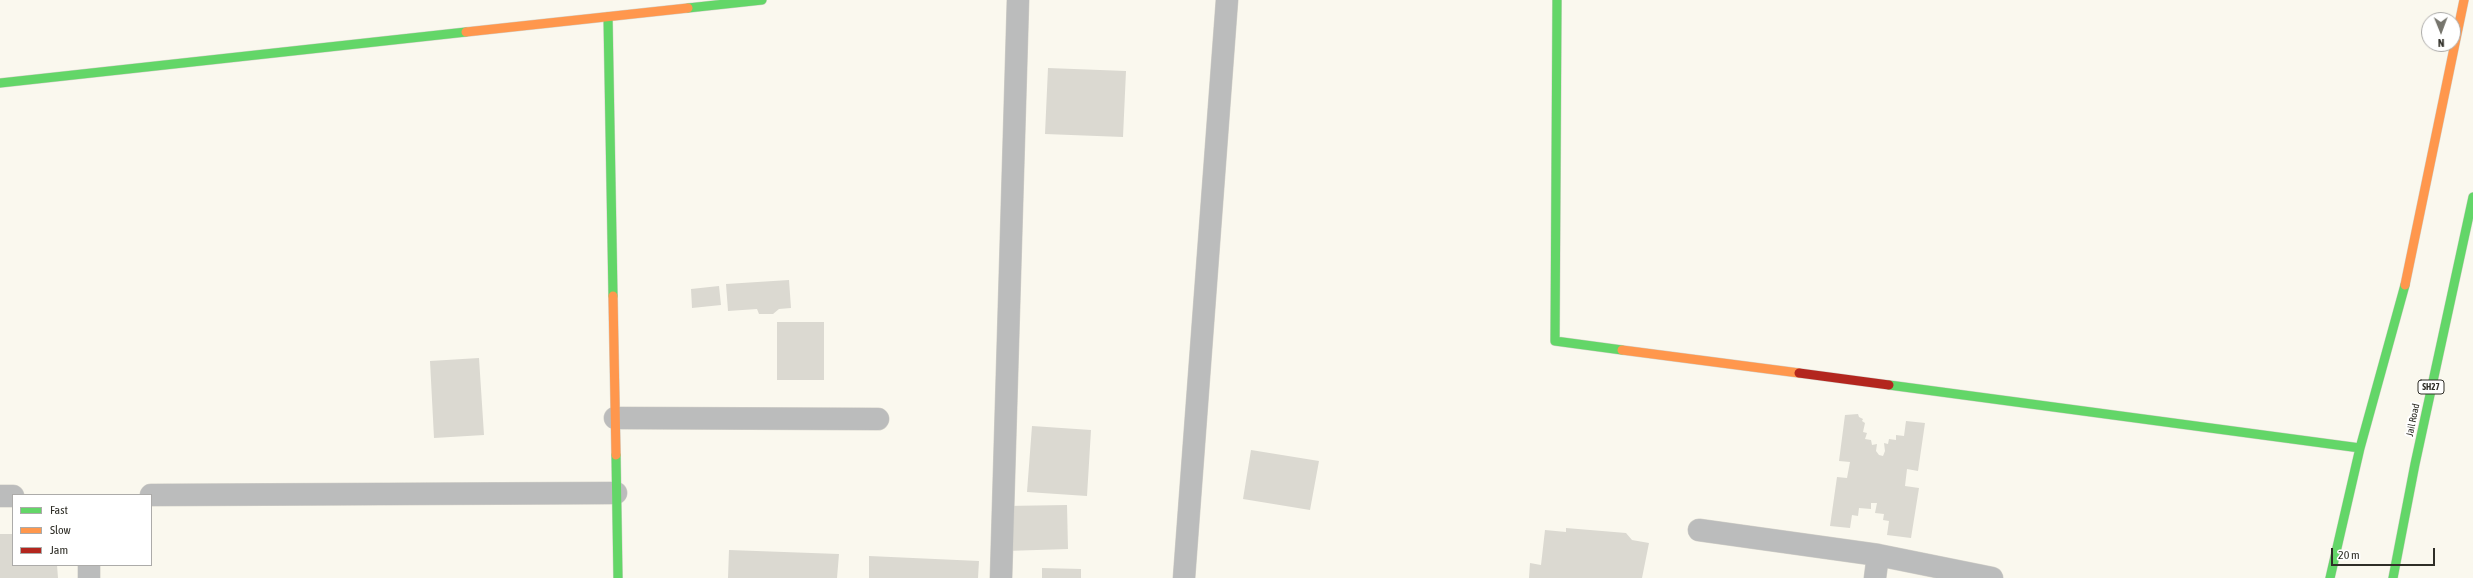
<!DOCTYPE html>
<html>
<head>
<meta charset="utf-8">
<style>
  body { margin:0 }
  #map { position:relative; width:2473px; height:578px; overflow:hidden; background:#faf8ee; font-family:"Asap Condensed",sans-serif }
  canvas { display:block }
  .legend { position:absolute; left:12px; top:494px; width:140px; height:72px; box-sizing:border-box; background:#fff; border:1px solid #acaba9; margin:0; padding:5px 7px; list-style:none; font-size:12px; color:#2f2e27 }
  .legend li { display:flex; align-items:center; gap:8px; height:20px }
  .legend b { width:20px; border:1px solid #acaba9 }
  .north { position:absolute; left:2421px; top:12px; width:40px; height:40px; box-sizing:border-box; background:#fff; border:1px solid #acaba9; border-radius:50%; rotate:179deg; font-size:11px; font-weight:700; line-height:16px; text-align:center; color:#2f2e27 }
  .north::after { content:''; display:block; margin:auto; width:14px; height:18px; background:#76756d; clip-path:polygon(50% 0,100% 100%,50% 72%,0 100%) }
  .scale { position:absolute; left:2331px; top:548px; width:104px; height:18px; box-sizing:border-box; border:2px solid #2f2e27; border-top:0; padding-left:5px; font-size:12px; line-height:14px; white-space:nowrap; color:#2f2e27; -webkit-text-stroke:3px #fff; paint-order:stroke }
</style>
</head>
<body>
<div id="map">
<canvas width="2473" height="578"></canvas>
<ul class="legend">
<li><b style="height:5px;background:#63d668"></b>Fast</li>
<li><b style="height:5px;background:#ff974d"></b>Slow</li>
<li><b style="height:5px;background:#b3261e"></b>Jam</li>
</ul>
<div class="north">N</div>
<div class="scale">20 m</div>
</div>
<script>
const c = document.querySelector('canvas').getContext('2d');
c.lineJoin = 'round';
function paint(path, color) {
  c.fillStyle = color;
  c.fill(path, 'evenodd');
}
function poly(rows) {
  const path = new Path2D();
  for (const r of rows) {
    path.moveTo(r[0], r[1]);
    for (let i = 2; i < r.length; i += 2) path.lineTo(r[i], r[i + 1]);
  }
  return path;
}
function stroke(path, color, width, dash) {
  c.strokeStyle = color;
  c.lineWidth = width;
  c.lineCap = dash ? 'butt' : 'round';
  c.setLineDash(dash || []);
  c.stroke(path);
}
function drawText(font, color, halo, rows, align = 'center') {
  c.font = font + ' "Asap Condensed",sans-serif';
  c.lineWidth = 4;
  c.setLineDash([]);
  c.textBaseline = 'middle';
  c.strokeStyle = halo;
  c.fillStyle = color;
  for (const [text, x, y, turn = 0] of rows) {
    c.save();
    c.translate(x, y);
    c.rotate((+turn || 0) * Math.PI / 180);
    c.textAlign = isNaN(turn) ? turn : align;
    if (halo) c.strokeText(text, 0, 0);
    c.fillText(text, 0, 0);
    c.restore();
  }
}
paint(poly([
  [1048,68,1126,71,1123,137,1045,134],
  [789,280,791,308,779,309,773,314,759,314,757,309,728,311,726,284],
  [719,286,721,305,692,308,691,289],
  [777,322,824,322,824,380,777,380],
  [479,358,484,435,434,438,430,361],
  [1858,414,1859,417,1863,419,1862,421,1865,423,1863,432,1867,433,1865,439,1871,440,1872,445,1877,444,1876,451,1879,455,1883,456,1885,451,1884,443,1888,444,1889,439,1896,440,1896,435,1904,436,1906,421,1925,423,1918,471,1907,469,1905,486,1919,488,1911,538,1887,535,1889,521,1883,520,1884,514,1875,513,1877,503,1871,503,1871,509,1859,508,1858,516,1852,515,1850,528,1830,526,1837,477,1847,478,1850,462,1839,461,1845,415],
  [1032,426,1091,430,1087,496,1027,492],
  [1251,450,1319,461,1310,510,1243,499],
  [1067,505,1068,549,1006,551,1005,506],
  [1566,528,1626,533,1632,540,1649,543,1642,578,1529,578,1530,563,1541,565,1545,530,1566,532],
  [0,534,13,534,13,565,57,565,58,578,0,578],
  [729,550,839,554,837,578,728,578],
  [869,556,979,561,978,578,869,578],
  [1042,568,1081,569,1081,578,1042,578]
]), '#dbd9d1');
const street = poly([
  [615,418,878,419],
  [151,495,616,493],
  [0,496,13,496],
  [1699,530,1878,555,1992,578],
  [89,565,89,578],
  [1001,578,1018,0],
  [1184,578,1227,0],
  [1875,578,1878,555]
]);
const fast = poly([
  [1557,0,1555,341,1622,350],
  [688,8,762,0],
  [608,17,613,296],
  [0,83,466,32],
  [1889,385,2360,448],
  [616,455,618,578],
  [2330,578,2360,448,2405,285],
  [2393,578,2415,464,2473,197]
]);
const slow = poly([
  [466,32,688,8],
  [2405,285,2464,0],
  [613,296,616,455],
  [1622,350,1799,373]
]);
const jam = poly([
  [1799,373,1889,385]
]);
stroke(street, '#d5d3cb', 23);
stroke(fast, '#d5d3cb', 10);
stroke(slow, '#d5d3cb', 10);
stroke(jam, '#d5d3cb', 10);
stroke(street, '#bbbcbc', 22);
stroke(fast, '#63d668', 9);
stroke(slow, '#ff974d', 9);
stroke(jam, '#b3261e', 9);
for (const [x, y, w] of [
  [2431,387,26]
]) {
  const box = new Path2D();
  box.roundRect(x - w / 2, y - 7, w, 14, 3);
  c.fillStyle = '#fff';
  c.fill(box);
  stroke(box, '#2f2e27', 1);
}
drawText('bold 9px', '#2f2e27', null, [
  ["SH27",2431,387]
]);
drawText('10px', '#2f2e27', '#fff', [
  ["Jail Road",2413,420,-78]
]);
</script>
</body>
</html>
